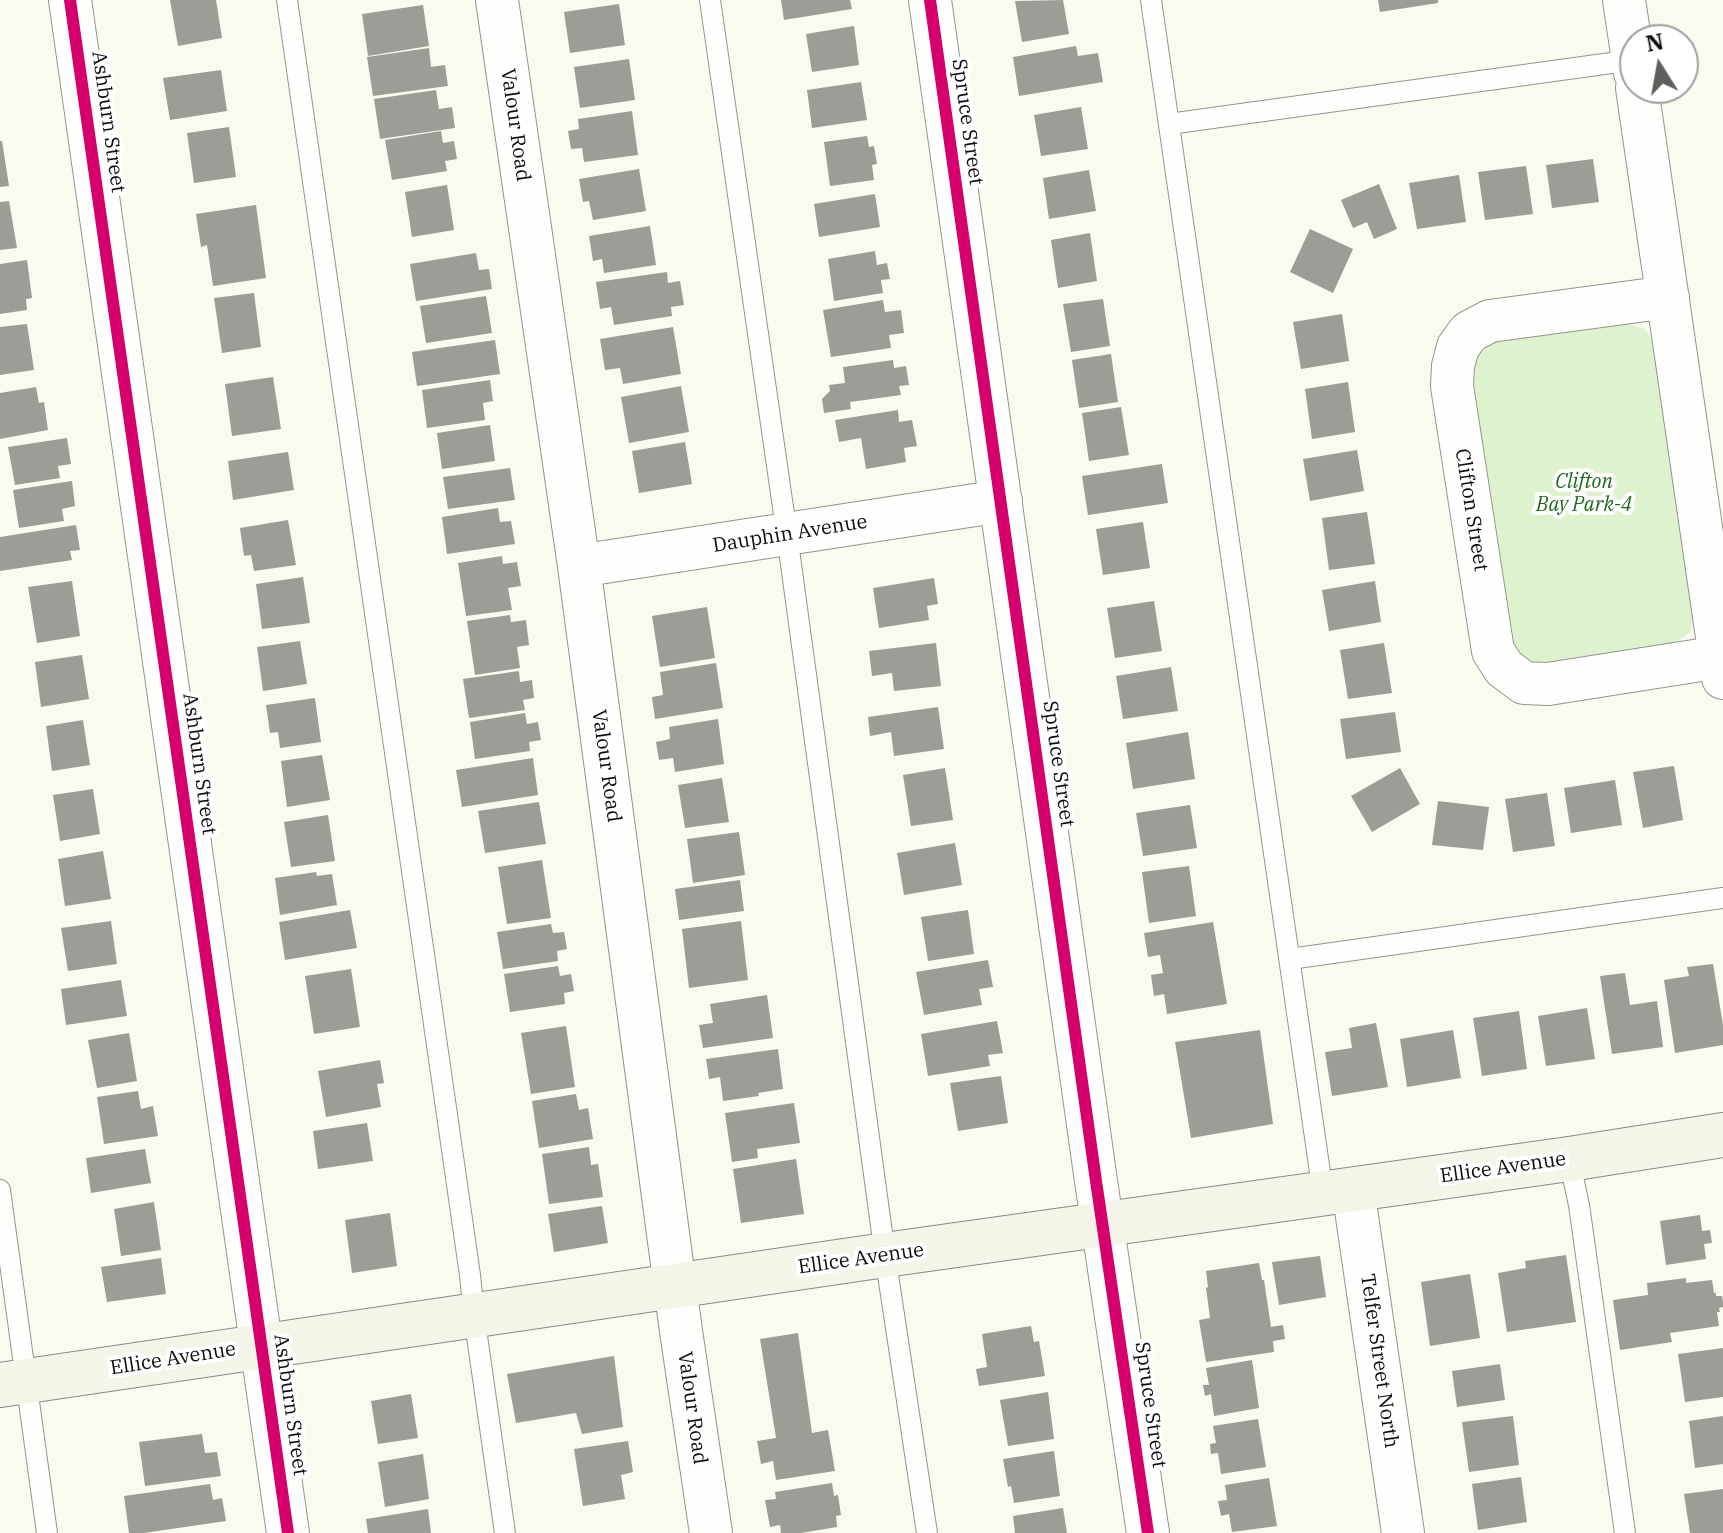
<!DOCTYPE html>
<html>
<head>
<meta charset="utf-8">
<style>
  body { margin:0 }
  #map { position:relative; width:1723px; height:1533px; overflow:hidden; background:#fbfaf0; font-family:"IBM Plex Serif",serif }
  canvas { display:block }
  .north { position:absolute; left:1619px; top:24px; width:80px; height:80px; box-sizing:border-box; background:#fff; border:2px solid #9e9e9e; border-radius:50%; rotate:349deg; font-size:22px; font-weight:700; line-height:32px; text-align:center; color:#0c0c0c }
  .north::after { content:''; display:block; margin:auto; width:28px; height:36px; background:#605f5c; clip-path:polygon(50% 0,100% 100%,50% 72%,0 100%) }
</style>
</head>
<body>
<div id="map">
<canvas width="1723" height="1533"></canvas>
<div class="north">N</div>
</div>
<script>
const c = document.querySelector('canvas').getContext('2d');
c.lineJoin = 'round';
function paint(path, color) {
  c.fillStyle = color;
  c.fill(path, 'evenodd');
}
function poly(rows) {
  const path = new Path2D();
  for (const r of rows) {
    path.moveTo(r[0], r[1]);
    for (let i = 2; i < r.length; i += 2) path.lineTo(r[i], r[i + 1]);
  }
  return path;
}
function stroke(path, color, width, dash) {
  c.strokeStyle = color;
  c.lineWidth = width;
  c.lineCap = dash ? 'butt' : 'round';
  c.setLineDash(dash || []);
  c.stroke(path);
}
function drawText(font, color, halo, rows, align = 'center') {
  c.font = font + ' "IBM Plex Serif",serif';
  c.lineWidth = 8;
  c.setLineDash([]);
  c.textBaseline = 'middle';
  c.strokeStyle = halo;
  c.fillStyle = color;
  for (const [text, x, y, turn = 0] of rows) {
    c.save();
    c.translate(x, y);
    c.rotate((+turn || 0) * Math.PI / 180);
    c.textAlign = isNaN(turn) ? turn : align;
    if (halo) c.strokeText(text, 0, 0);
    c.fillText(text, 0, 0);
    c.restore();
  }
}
paint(poly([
  [1620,321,1645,329,1660,352,1696,604,1691,631,1671,647,1551,667,1522,661,1507,629,1472,383,1476,357,1496,340]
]), '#def2ce');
paint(poly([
  [170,0,216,0,222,38,178,46],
  [781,0,850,0,852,9,784,20],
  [1063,0,1069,34,1022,42,1015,1],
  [1378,0,1438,0,1438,3,1380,12],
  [619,4,625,45,570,53,564,12],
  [423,5,429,46,368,56,362,14],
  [854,26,859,65,812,72,806,34],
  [1076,46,1078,56,1098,53,1103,82,1019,96,1013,57],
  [429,48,431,67,445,65,448,86,373,96,367,57],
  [629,59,635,100,580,108,574,67],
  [221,70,227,111,170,120,163,78],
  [861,82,867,120,812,128,807,90],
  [436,90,439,109,452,107,455,128,380,139,374,99],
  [1081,107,1088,149,1041,156,1034,115],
  [632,111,638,155,584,162,582,148,571,149,568,131,579,129,578,119],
  [229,127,236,177,194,183,187,133],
  [441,131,443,143,454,141,457,159,445,161,447,171,392,180,385,140],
  [867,136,869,147,874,146,877,164,872,165,874,180,830,186,824,142],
  [0,141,2,141,9,186,0,187],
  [1593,159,1599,202,1552,208,1546,165],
  [1526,166,1533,214,1485,220,1478,172],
  [639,169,646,211,593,220,589,201,583,202,579,179],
  [1089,170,1096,211,1049,219,1043,178],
  [1459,175,1466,222,1417,229,1409,183],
  [1379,184,1397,229,1374,239,1367,222,1353,228,1341,200],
  [447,185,454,230,412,237,405,192],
  [875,194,880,227,819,237,814,204],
  [9,201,17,248,0,250,0,202],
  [256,205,266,278,213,286,207,245,201,247,196,214],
  [650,226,656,265,604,273,602,259,593,261,589,236],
  [1310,229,1353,249,1333,293,1290,272],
  [1090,233,1097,281,1058,288,1051,240],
  [875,251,877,265,887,263,890,279,881,280,883,293,834,301,828,259],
  [476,253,479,270,489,269,492,289,416,301,410,264],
  [27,260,32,298,26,299,27,310,0,314,0,264],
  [667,272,668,283,680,281,684,305,671,307,672,316,614,325,611,307,600,309,596,282],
  [254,293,261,347,222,353,214,298],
  [486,296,492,333,426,343,420,306],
  [1103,299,1110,346,1071,352,1063,304],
  [883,300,885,312,901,310,904,333,889,335,891,348,831,357,823,310],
  [1342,314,1349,361,1301,369,1293,322],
  [27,324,34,370,0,375,0,327],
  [673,327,681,374,623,384,620,368,605,370,600,339],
  [495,340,500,374,417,386,412,352],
  [1111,354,1118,402,1079,408,1072,360],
  [893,360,894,368,906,366,909,385,899,386,901,395,850,402,851,409,824,413,822,399,830,391,829,385,845,383,843,367],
  [273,377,281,429,232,436,225,384],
  [490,380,493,401,483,403,485,420,427,428,422,390],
  [1348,382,1355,432,1312,439,1305,389],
  [681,386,689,432,629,443,621,397],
  [36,387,39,403,44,402,48,430,0,439,0,393],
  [1121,407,1129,455,1089,461,1082,413],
  [898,410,899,422,912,420,917,446,904,448,906,462,866,469,861,438,839,442,835,420],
  [490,425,495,461,442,469,437,433],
  [67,438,71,464,58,466,60,478,15,485,8,447],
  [685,442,692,484,639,493,632,451],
  [1357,450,1364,491,1310,501,1303,459],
  [288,452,294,490,233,500,228,461],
  [1162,464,1168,503,1088,515,1082,476],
  [510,468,515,500,448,509,443,477],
  [72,481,75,506,62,509,64,521,19,528,13,490],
  [498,508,500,522,511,521,515,544,447,554,442,517],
  [1367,512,1375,564,1329,570,1322,518],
  [288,520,296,565,254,571,251,555,244,556,240,528],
  [1143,522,1150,568,1103,575,1096,529],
  [76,525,80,550,70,551,72,560,0,571,0,537],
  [502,556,503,564,517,562,521,586,508,588,512,610,466,616,458,563],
  [303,577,310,623,262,629,256,584],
  [934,578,938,604,927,606,929,620,879,628,873,588],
  [72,581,80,636,37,643,28,587],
  [1375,581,1381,622,1329,631,1322,590],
  [1154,601,1162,651,1115,658,1107,608],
  [707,607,715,658,660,667,652,616],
  [510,615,511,622,526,620,529,645,517,647,520,668,475,675,467,621],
  [300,641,307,684,263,691,257,647],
  [936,643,941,686,894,691,892,673,872,676,869,651],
  [1384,643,1392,693,1348,699,1340,650],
  [82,655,89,699,41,707,35,662],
  [716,663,723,708,655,719,652,697,663,695,660,672],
  [1171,667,1178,711,1123,719,1116,676],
  [519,671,520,682,532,680,534,698,523,700,525,710,469,718,463,679],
  [315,698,321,742,280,748,278,732,270,733,266,705],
  [938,707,944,749,894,756,891,732,870,736,868,717],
  [1395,712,1401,752,1346,759,1340,719],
  [525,713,527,724,538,722,541,740,529,742,530,751,475,759,470,722],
  [718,719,724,764,675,772,673,758,659,760,656,742,670,739,669,727],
  [83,720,90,765,52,771,46,726],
  [1188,732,1195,779,1133,789,1126,743],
  [322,755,330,800,287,807,281,761],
  [533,758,538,795,462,807,456,770],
  [1674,766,1683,820,1643,828,1633,772],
  [945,768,953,820,911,826,903,775],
  [1400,768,1420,804,1372,832,1351,796],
  [722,778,729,822,685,828,678,785],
  [1615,780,1622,825,1571,833,1564,788],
  [93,789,100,834,60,841,53,795],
  [1547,793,1555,846,1513,852,1505,799],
  [1438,801,1489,807,1483,850,1432,845],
  [539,802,546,844,485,853,478,811],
  [1190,805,1197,848,1143,856,1136,813],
  [328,815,335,861,291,867,284,822],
  [739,832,745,875,693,883,687,839],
  [955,843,962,885,904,895,897,853],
  [103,851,111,899,65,906,58,859],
  [542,860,551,918,507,924,498,867],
  [1189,866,1196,916,1149,923,1142,872],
  [316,872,317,876,332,874,337,905,280,915,275,878],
  [740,880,744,911,679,920,675,889],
  [350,910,357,948,285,960,279,922],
  [968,910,974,954,928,961,921,917],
  [111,921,117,964,68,971,61,928],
  [741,921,748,980,689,988,682,929],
  [1213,922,1227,1004,1167,1014,1164,994,1154,996,1151,975,1163,973,1160,955,1148,957,1144,933],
  [551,924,553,933,564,932,567,949,557,951,558,961,503,969,497,932],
  [988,960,993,987,979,989,982,1005,924,1015,916,972],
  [1713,964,1723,1025,1723,1045,1675,1053,1664,980,1689,976,1687,967],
  [558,966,560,976,571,974,574,991,564,993,565,1004,510,1012,504,974],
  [351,969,360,1027,314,1034,305,976],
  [1625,973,1630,1005,1657,1001,1663,1047,1612,1054,1600,976],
  [121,980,127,1016,66,1025,61,989],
  [767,995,773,1038,703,1048,699,1025,713,1023,710,1004],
  [1587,1008,1595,1059,1546,1066,1538,1016],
  [1519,1011,1527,1069,1482,1076,1473,1018],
  [997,1021,1003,1053,988,1055,990,1066,928,1076,921,1034],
  [1376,1023,1388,1087,1332,1096,1325,1052,1352,1048,1349,1028],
  [566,1026,575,1087,531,1094,521,1033],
  [1260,1030,1273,1124,1191,1138,1175,1042],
  [1453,1030,1461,1078,1407,1087,1400,1039],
  [129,1033,137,1081,97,1088,88,1040],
  [778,1049,783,1089,758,1093,759,1096,723,1101,720,1077,709,1079,706,1059],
  [380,1060,384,1083,377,1084,381,1107,326,1117,318,1071],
  [1001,1076,1008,1123,958,1131,950,1083],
  [138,1091,141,1109,153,1106,158,1136,104,1144,97,1097],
  [576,1094,579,1110,588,1108,593,1139,539,1148,532,1101],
  [794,1103,800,1143,757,1149,758,1158,732,1162,725,1113],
  [367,1123,373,1161,318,1169,313,1131],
  [589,1147,591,1165,598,1164,603,1197,549,1204,542,1154],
  [145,1149,151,1183,91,1193,86,1158],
  [796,1159,804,1214,741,1223,733,1169],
  [154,1202,161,1250,121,1256,114,1209],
  [602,1206,608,1243,554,1252,548,1214],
  [390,1213,397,1266,352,1273,345,1220],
  [1700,1215,1702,1231,1710,1230,1712,1243,1704,1244,1706,1259,1666,1265,1660,1221],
  [1566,1255,1576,1322,1507,1332,1498,1273,1526,1268,1525,1261],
  [1320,1256,1326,1297,1279,1305,1272,1262],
  [161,1258,166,1294,107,1302,101,1267],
  [1259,1263,1262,1280,1264,1280,1271,1327,1283,1325,1285,1339,1273,1341,1274,1352,1206,1362,1199,1320,1210,1318,1206,1288,1208,1287,1206,1271],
  [1470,1274,1480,1338,1430,1346,1421,1282],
  [1686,1278,1686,1283,1712,1280,1714,1293,1716,1293,1716,1296,1722,1296,1723,1302,1723,1307,1719,1308,1720,1312,1717,1312,1719,1326,1670,1333,1672,1342,1620,1350,1613,1300,1648,1295,1647,1283],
  [1031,1326,1034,1342,1039,1341,1045,1376,979,1386,976,1369,987,1367,982,1334],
  [798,1333,812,1433,828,1430,835,1471,776,1480,773,1461,761,1464,757,1441,776,1438,760,1339],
  [1723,1348,1723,1397,1685,1402,1678,1354],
  [614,1356,623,1427,582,1434,576,1413,516,1423,507,1374],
  [1252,1360,1259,1408,1214,1416,1211,1394,1205,1396,1203,1385,1209,1385,1206,1368],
  [1500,1364,1505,1400,1457,1407,1452,1371],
  [1048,1392,1054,1439,1008,1446,1000,1400],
  [411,1394,418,1438,378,1444,371,1401],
  [1513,1416,1519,1465,1469,1472,1462,1422],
  [1723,1416,1723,1464,1695,1468,1689,1421],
  [1258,1419,1266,1467,1221,1474,1218,1453,1211,1454,1210,1444,1216,1443,1213,1426],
  [202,1434,205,1453,217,1452,221,1476,145,1486,139,1442],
  [628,1441,633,1472,621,1475,625,1499,583,1506,574,1449],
  [1054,1451,1060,1496,1014,1503,1011,1486,1008,1487,1003,1459],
  [423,1454,429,1499,385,1507,378,1462],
  [1521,1477,1527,1522,1478,1530,1472,1484],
  [1269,1478,1277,1526,1232,1532,1229,1514,1221,1516,1218,1501,1227,1500,1225,1485],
  [832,1483,834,1496,838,1495,841,1515,836,1516,837,1527,801,1533,781,1533,780,1525,770,1527,765,1500,776,1499,775,1492],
  [210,1484,213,1500,222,1498,226,1521,144,1533,129,1533,124,1496],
  [1723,1489,1723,1533,1690,1533,1684,1494],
  [1063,1508,1067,1533,1015,1533,1013,1516],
  [428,1509,431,1533,368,1533,366,1519]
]), '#9e9c96');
const lane = poly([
  [287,0,470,1275,474,1315,505,1533],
  [710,0,787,535,885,1255,927,1533],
  [1151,0,1323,1193],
  [1169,124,1633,60],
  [1290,959,1723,898],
  [1569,1159,1579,1205,1625,1533],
  [0,1190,47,1533]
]);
const street = poly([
  [70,0,288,1533],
  [497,0,579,566,681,1331,711,1533],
  [930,0,1096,1181,1148,1533],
  [1624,0,1635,73],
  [1637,88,1723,678],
  [1668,297,1490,321,1469,332,1458,347,1453,366,1452,386,1493,651,1504,668,1524,683,1548,684,1720,657],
  [579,566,1001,501],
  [1353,1189,1403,1533]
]);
const secondary = poly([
  [0,1385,885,1255,1569,1159,1723,1135]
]);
stroke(lane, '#94938f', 22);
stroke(street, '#94938f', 44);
stroke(secondary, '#8a8a85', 46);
stroke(lane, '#fefefd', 20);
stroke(street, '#fefefd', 42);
stroke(secondary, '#f4f5e8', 44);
stroke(poly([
  [70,0,288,1533],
  [930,0,1096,1181,1148,1533]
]), '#d6006c', 12);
drawText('20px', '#0c0c0c', '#fff', [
  ["Ashburn Street",108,122,82],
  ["Spruce Street",967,122,82],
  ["Valour Road",515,125,82],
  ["Clifton Street",1471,510,81],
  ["Dauphin Avenue",790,534,-9],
  ["Ashburn Street",199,764,82],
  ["Spruce Street",1058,764,82],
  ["Valour Road",606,766,82],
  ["Ellice Avenue",1503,1168,-8],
  ["Ellice Avenue",861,1259,-8],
  ["Ellice Avenue",173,1359,-9],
  ["Telfer Street North",1379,1361,82],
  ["Ashburn Street",290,1405,82],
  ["Spruce Street",1150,1405,82],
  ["Valour Road",692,1408,82]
]);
drawText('italic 20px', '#1d6819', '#fff', [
  ["Clifton",1584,482],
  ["Bay Park-4",1584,505]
]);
</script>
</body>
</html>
